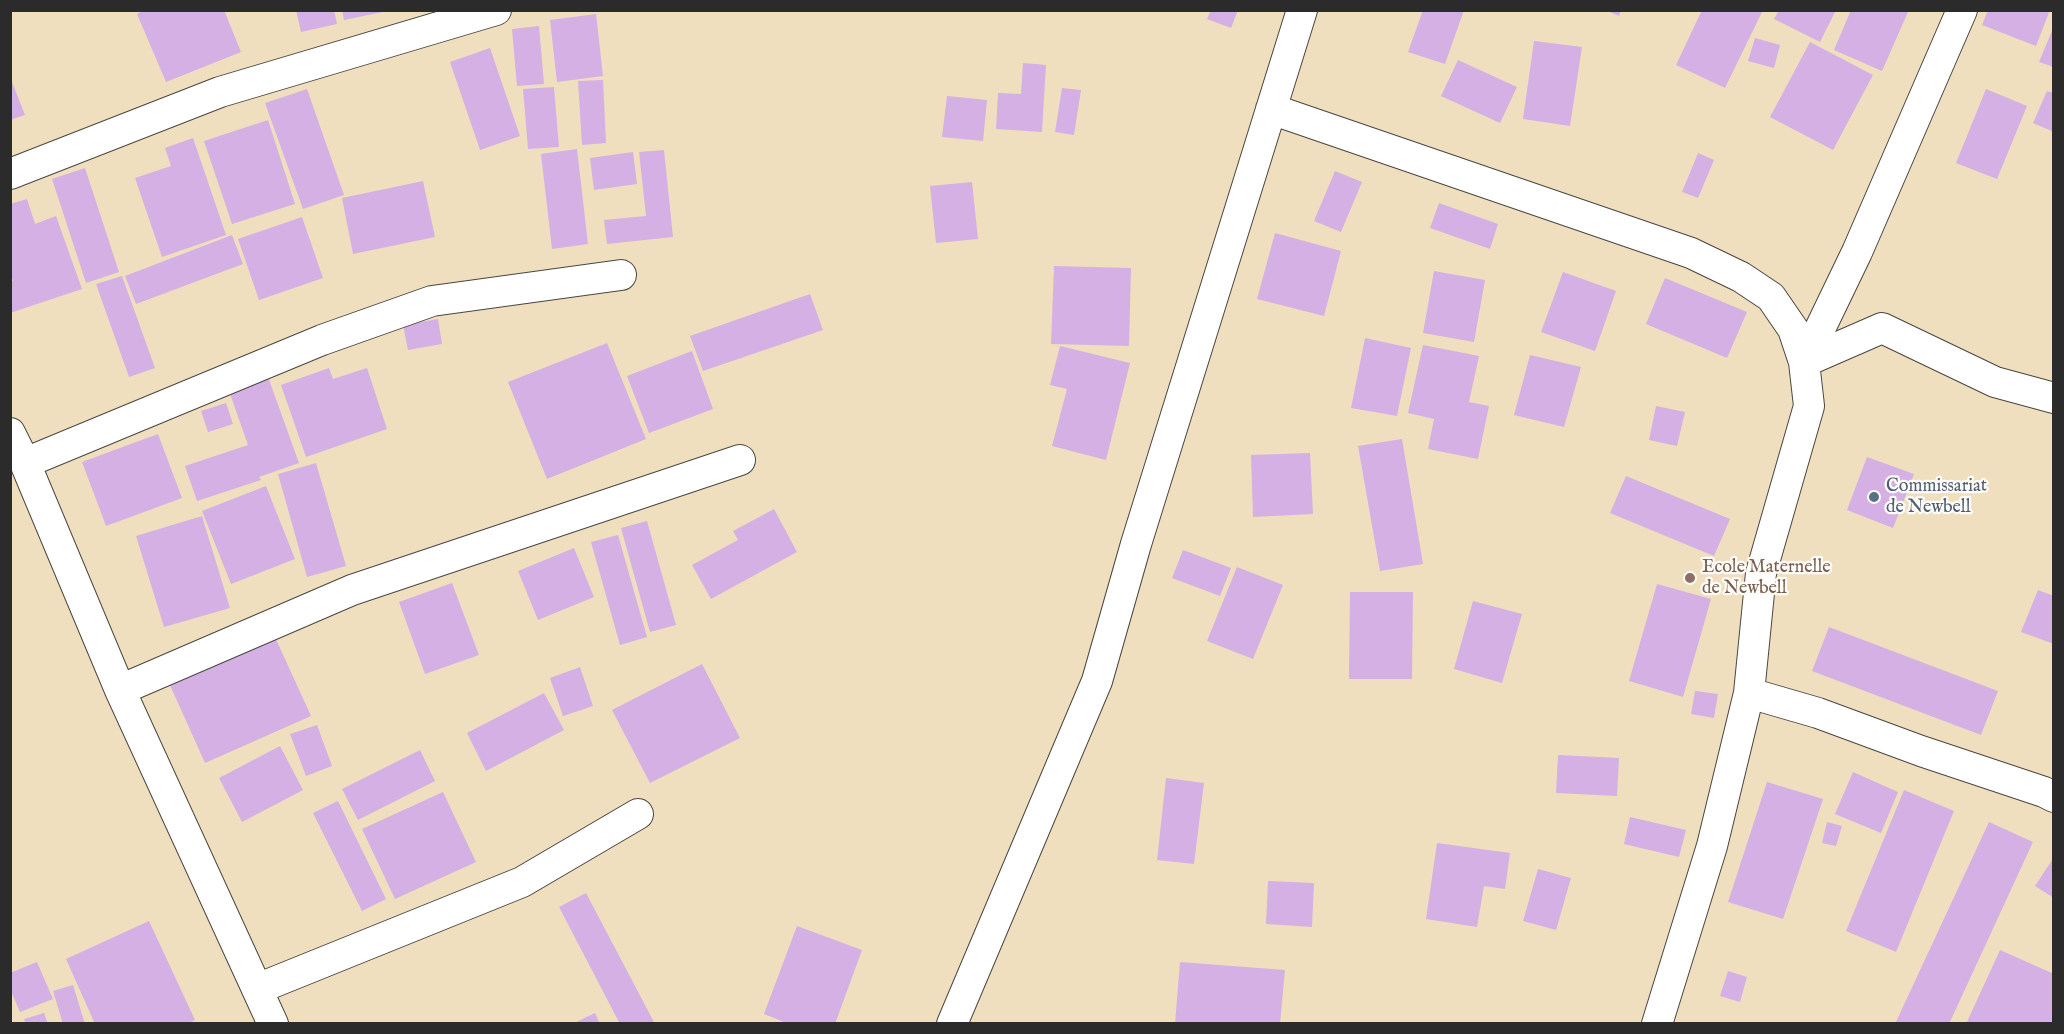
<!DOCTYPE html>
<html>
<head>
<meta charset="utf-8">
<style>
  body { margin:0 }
  #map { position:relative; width:2064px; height:1034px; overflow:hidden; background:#f0dfbe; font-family:"IM FELL English",serif }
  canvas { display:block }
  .frame { position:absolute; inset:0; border:12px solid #2b2b2b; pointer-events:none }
</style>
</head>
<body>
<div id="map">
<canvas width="2064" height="1034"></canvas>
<div class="frame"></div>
</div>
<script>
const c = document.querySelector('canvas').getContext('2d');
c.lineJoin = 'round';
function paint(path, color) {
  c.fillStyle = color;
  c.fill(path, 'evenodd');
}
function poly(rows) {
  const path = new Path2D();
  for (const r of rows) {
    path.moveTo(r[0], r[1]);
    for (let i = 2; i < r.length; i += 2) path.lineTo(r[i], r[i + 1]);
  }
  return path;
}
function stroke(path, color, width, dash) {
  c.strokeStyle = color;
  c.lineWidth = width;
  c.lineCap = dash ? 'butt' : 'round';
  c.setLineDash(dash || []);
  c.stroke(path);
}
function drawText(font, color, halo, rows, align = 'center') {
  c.font = font + ' "IM FELL English",serif';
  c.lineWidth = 4.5;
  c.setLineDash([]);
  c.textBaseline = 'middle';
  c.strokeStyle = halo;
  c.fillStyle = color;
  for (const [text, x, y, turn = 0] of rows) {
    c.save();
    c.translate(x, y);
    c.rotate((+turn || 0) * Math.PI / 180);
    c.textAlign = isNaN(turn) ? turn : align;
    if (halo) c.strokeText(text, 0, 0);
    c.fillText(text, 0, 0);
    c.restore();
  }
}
paint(poly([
  [145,10,224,10,241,52,166,82,137,14],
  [296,10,334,10,337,24,301,32],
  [342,10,383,10,383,12,344,20],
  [1211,10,1238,10,1231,28,1207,19],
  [1423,10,1464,10,1445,64,1408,52],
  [1605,10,1621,10,1619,16],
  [1702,10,1763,10,1725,88,1676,65],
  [1779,10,1836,10,1820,42,1774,19],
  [1851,10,1908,12,1882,71,1834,50],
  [1988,10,2050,10,2036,46,1982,25],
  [596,14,603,76,557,82,550,20],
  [539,26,544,84,517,86,512,29],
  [2054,26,2054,67,2039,62],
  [1755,38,1780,45,1774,68,1748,61],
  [1534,41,1582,47,1570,126,1523,119],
  [1810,42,1873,75,1833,150,1770,117],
  [490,48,520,136,480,150,450,62],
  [1458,60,1517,87,1500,123,1441,96],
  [1023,63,1046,65,1042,132,996,129,998,93,1021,94],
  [10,77,25,115,10,120],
  [603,80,606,143,582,145,578,81],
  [554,87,559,147,528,149,523,89],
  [1062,88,1081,90,1074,135,1055,132],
  [307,89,344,195,303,209,265,103],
  [1986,89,2027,106,1997,179,1956,163],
  [2047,91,2054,93,2054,132,2033,123],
  [947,96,987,100,983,141,942,137],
  [268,120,295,204,232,224,204,141],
  [193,138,226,235,162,257,135,178,171,166,165,148],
  [577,149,588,244,552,249,541,154],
  [664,150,673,237,607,244,604,220,646,216,639,152],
  [633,152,637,184,594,190,590,158],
  [1698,153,1714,160,1698,198,1682,192],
  [85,168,119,272,86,283,52,179],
  [1335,171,1362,182,1341,232,1314,221],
  [423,181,435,237,353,254,342,198],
  [972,182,978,239,936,243,930,186],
  [27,199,35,224,56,216,82,289,10,313,10,281,13,281,10,274,10,204],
  [1439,203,1498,224,1490,249,1430,228],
  [302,217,323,278,259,300,238,239],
  [1275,233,1341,251,1324,316,1257,299],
  [232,235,243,264,136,304,125,276],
  [1054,266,1131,268,1129,346,1051,344],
  [1434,271,1485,280,1474,342,1423,333],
  [1563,272,1616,291,1595,351,1541,332],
  [122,276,155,368,129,377,96,284],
  [1665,278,1747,312,1727,358,1646,324],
  [810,294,823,330,703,371,690,336],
  [438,319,442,344,408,350,403,325],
  [1365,338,1411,348,1397,416,1351,408],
  [607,343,646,439,547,479,508,382],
  [1423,345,1479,356,1469,402,1489,406,1478,459,1428,449,1434,419,1408,413],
  [1060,346,1130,363,1106,460,1052,446,1067,389,1050,385],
  [692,351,713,409,649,433,627,376],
  [1530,355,1581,367,1564,427,1514,415],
  [329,368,333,379,367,368,387,429,306,457,281,385],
  [267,374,299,463,259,477,261,480,197,501,185,466,248,445,228,388],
  [226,403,233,424,208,432,201,411],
  [1656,406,1685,412,1677,446,1649,440],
  [158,434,182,498,106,526,82,462],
  [1402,439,1423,564,1380,571,1358,446],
  [1310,453,1313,514,1253,517,1251,455],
  [1867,457,1914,474,1893,528,1847,510],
  [316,463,346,566,307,577,278,474],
  [1626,476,1730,519,1714,556,1610,513],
  [266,486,295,559,231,584,202,511],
  [774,509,797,552,711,599,692,565,738,540,733,531],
  [202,516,230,608,164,627,136,536],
  [647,521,676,625,650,632,621,528],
  [618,535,647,637,620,645,591,542],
  [574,548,594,597,538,620,518,571],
  [1183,550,1231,568,1220,596,1172,578],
  [1237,567,1283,585,1253,659,1207,641],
  [452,583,479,655,425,674,399,602],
  [1657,584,1711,599,1683,697,1629,681],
  [2038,590,2054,596,2054,644,2021,632],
  [1350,592,1413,592,1412,679,1349,679],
  [1473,601,1522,614,1502,683,1454,669],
  [1829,627,1998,691,1981,735,1812,671],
  [275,637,311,716,205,763,169,683],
  [702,664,740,738,650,783,612,710],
  [580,667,593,706,563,716,550,678],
  [1695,691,1718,694,1714,718,1691,714],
  [544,693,564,730,486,771,467,733],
  [317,725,332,766,306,776,290,734],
  [280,746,303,790,242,822,219,778],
  [420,750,435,781,358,820,342,789],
  [1558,755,1619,758,1617,796,1556,793],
  [1853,772,1898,792,1881,833,1835,814],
  [1166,778,1204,783,1194,864,1157,860],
  [1767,782,1823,799,1783,919,1728,902],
  [1904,790,1954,811,1896,952,1846,931],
  [443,792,476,862,395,899,362,829],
  [338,801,386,899,362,911,313,813],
  [1630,817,1686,830,1679,857,1624,844],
  [1827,822,1842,826,1836,846,1822,843],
  [1989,822,2033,842,1949,1024,1895,1024],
  [1437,843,1510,853,1505,889,1484,886,1477,927,1426,919],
  [2054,857,2054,898,2035,886],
  [1538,869,1571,878,1556,930,1523,921],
  [1268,881,1314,883,1312,927,1266,924],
  [586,893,655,1024,620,1024,559,907],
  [149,921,195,1020,186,1024,95,1024,66,959],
  [797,926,862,950,835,1024,789,1024,764,1014],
  [2000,950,2054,974,2054,1024,1966,1024],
  [37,962,53,999,20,1012,10,989,10,973],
  [1180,962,1285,970,1280,1024,1175,1024],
  [1728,971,1747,977,1740,1002,1720,996],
  [73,985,85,1024,63,1024,53,991],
  [44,1013,48,1024,26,1024,24,1019],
  [595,1013,600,1024,572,1024]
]), '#d4b0e5');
const minor = poly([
  [1962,10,1857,252,1804,362,1882,328,1995,382,2054,398],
  [1271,109,1691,253,1741,277,1771,297,1793,329,1804,362,1809,406,1761,573,1749,693,1818,713,1921,751,2044,792,2054,797],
  [10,174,220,92,496,10],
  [10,433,25,463,120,690,273,1024],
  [25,463,322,340,432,301,621,275],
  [120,690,352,590,740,460],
  [257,989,522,882,638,814],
  [952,1024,1097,681,1136,544,1302,10],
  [1657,1024,1712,846,1749,693]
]);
stroke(minor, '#494641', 32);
stroke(minor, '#fff', 30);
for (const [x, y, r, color] of [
  [1874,497,6,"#5c6f8a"],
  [1690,578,6,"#8d6e63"]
]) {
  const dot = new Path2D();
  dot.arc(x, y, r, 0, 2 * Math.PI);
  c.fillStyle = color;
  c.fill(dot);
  stroke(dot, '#fdfcf7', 2);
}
drawText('18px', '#4e5e75', '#fdfcf7', [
  ["Commissariat",1886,487],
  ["de Newbell",1886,508]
], 'left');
drawText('18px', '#785e54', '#fdfcf7', [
  ["Ecole Maternelle",1702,568],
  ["de Newbell",1702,589]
], 'left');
</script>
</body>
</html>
